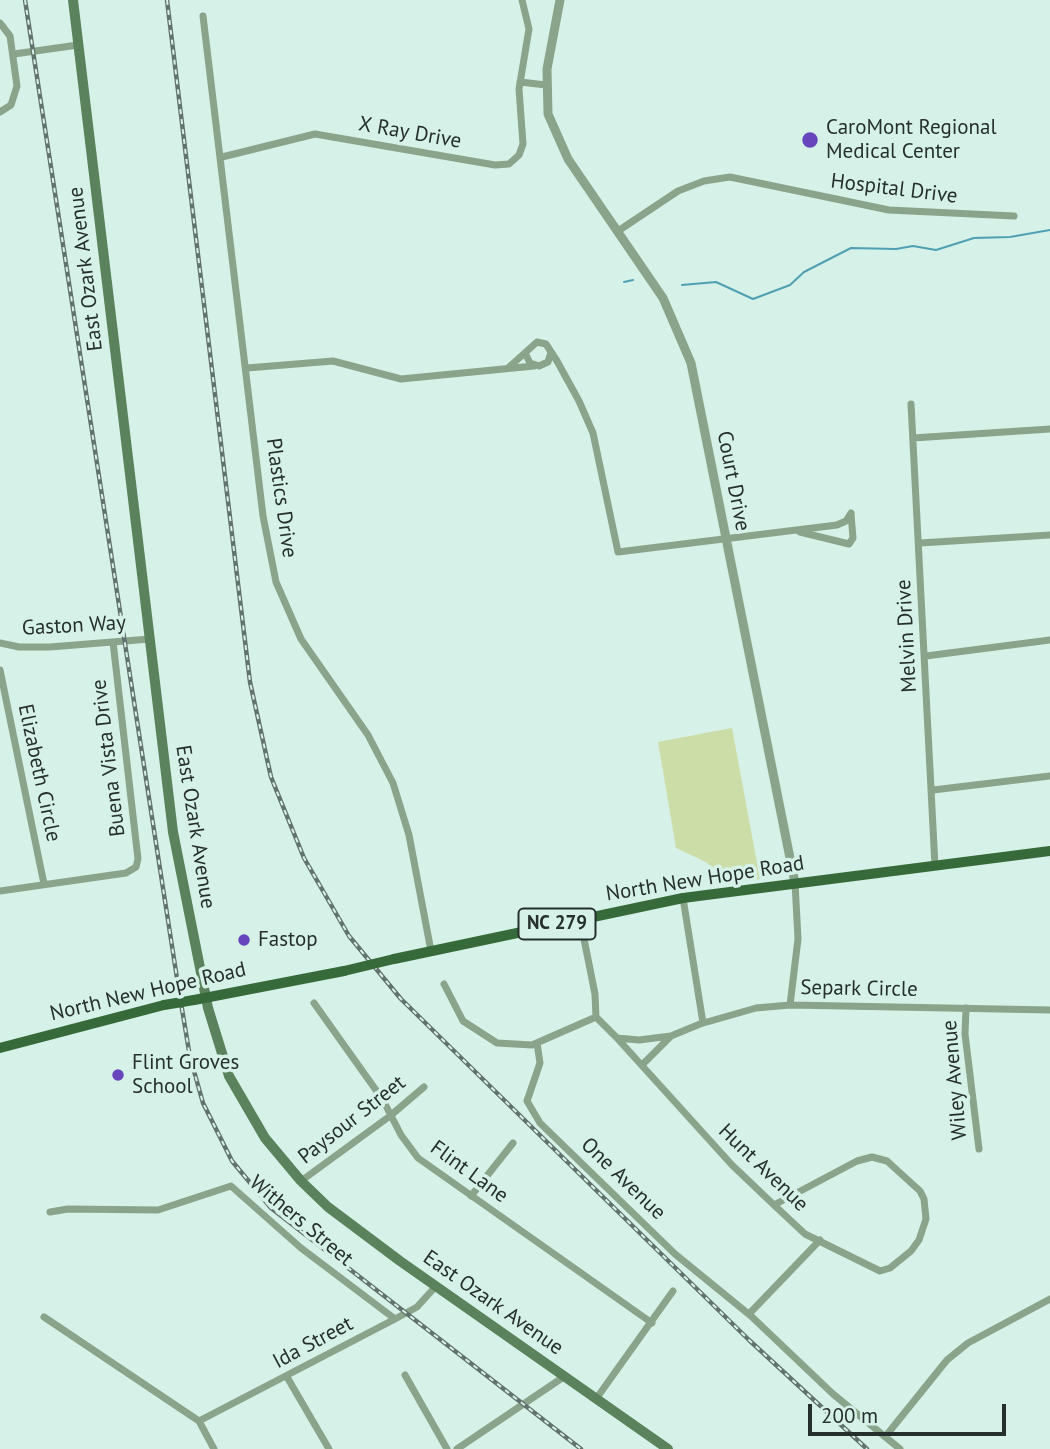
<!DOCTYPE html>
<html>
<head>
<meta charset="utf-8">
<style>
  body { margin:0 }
  #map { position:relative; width:1050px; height:1449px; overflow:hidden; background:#d6f1e7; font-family:"PT Sans",sans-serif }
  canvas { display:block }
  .scale { position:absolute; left:808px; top:1404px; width:198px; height:32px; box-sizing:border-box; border:4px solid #25302c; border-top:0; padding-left:9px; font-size:21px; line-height:24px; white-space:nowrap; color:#25302c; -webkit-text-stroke:5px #d6f1e7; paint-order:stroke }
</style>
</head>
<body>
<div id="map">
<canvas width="1050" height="1449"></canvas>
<div class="scale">200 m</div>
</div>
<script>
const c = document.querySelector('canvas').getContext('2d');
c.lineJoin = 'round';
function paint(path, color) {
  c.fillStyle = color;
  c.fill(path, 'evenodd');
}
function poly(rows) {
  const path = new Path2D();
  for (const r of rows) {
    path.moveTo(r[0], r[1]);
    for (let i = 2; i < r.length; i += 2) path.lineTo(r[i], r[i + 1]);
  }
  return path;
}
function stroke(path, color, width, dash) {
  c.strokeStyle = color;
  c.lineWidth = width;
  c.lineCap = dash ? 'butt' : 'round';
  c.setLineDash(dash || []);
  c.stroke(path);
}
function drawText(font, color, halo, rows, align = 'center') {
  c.font = font + ' "PT Sans",sans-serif';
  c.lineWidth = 7;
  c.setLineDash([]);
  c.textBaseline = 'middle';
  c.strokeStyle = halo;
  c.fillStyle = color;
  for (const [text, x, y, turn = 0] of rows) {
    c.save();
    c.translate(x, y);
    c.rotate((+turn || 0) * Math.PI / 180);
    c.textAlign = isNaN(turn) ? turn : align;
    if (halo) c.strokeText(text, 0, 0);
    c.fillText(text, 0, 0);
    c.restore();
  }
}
paint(poly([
  [732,728,760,879,732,882,706,862,676,848,658,742]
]), '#cddda7');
stroke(poly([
  [624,282,633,280],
  [682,285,716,282,753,299,790,285,804,272,851,248,896,249,913,246,936,250,974,238,1010,237,1050,230]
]), '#50a0b4', 2);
stroke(poly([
  [203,16,263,516,276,582,301,639,368,735,393,783,409,835,431,951],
  [0,23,10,36,17,86,11,105,0,112],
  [14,54,78,45],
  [520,82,546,85],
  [222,157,315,134,495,165,509,164,519,155,523,144,519,89,529,29,522,0],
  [618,231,678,191,704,181,730,177,889,210,1014,216],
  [526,355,530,363,539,366,548,362,551,352],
  [247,368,333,361,401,379,534,366],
  [508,368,537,342,546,344,557,361,579,401,593,433,618,552,837,525,846,521,851,513],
  [911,404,935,866],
  [913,438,1050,429],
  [800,532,849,544,853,538,851,514],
  [920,543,1050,535],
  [0,643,19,647,50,647,150,639],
  [926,656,1050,640],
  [0,670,44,884],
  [933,790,1050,776],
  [0,891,126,873,136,867,138,859,113,642],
  [683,898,703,1023],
  [580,919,595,994,596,1017],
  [444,984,463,1021,497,1043,532,1045,596,1017],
  [314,1003,383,1100,401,1135,418,1158,652,1323],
  [790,1005,798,939,795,883],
  [966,1008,965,1034,979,1149],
  [596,1017,617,1038,639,1040,671,1036,700,1024,756,1008,790,1005,1050,1010],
  [617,1038,732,1165,774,1205,805,1234,880,1271,890,1268,911,1251,919,1240,926,1219,924,1199,920,1191,887,1161,872,1157,857,1161,774,1205],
  [537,1043,540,1063,527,1101,540,1123,675,1254,751,1316,833,1394,900,1449],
  [642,1065,671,1036],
  [301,1181,390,1116,424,1087],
  [471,1196,513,1143],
  [50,1212,68,1209,158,1210,231,1186,301,1248,395,1319],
  [749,1314,820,1240],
  [44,1317,199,1421,214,1449],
  [405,1375,447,1449],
  [287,1377,329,1449],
  [596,1399,673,1291],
  [199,1421,395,1319,417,1307,436,1286],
  [885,1437,947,1360,968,1343,1050,1299],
  [457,1449,565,1376]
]), '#89a48a', 7);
stroke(poly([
  [560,0,547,69,548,114,568,159,663,298,691,363,795,883]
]), '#89a48a', 9);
stroke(poly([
  [73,0,173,832,208,1008,229,1076,265,1138,301,1181,328,1207,400,1261,668,1449]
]), '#5a825c', 10);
stroke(poly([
  [394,959,683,898,1050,851],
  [194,1000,344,971],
  [0,1048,164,1005]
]), '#376a3b', 10);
const rail = poly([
  [25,0,179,991,190,1057,203,1103,232,1161,271,1208,581,1449],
  [167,0,250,682,271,777,304,858,349,936,401,999,749,1340,867,1449]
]);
stroke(rail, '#62726c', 4.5);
stroke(rail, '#d6f1e7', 2, [5]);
stroke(poly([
  [344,971,394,959],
  [164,1005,194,1000]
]), '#376a3b', 10);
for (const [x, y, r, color] of [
  [810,140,9,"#6745bd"],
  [244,940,7,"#6745bd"],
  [118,1075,7,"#6745bd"]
]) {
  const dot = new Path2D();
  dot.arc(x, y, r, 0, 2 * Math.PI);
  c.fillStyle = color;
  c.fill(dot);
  stroke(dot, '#d6f1e7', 2.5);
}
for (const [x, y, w] of [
  [557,924,77]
]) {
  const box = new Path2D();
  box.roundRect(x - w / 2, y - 15.5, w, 31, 5);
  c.fillStyle = '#d6f1e7';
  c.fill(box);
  stroke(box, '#25302c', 2);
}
drawText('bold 19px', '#25302c', null, [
  ["NC 279",557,924]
]);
drawText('21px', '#25302c', '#d6f1e7', [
  ["CaroMont Regional",826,128],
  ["Medical Center",826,152],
  ["Fastop",258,940],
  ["Flint Groves",132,1063],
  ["School",132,1087]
], 'left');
drawText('21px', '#25302c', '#d6f1e7', [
  ["X Ray Drive",410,133,10],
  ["Hospital Drive",894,189,7],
  ["East Ozark Avenue",86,269,-97],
  ["Court Drive",733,481,79],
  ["Plastics Drive",281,498,82],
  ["Gaston Way",74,626,-3],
  ["Melvin Drive",907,636,-93],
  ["Buena Vista Drive",109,758,-97],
  ["Elizabeth Circle",39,773,78],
  ["East Ozark Avenue",195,827,81],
  ["North New Hope Road",705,879,-9],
  ["Separk Circle",859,989,1],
  ["North New Hope Road",148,992,-13],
  ["Wiley Avenue",955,1080,-95],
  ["Paysour Street",352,1120,-38],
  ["Hunt Avenue",763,1168,44],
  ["Flint Lane",469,1172,36],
  ["One Avenue",623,1179,44],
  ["Withers Street",301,1221,40],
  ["East Ozark Avenue",493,1303,35],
  ["Ida Street",313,1343,-28]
]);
</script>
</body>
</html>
